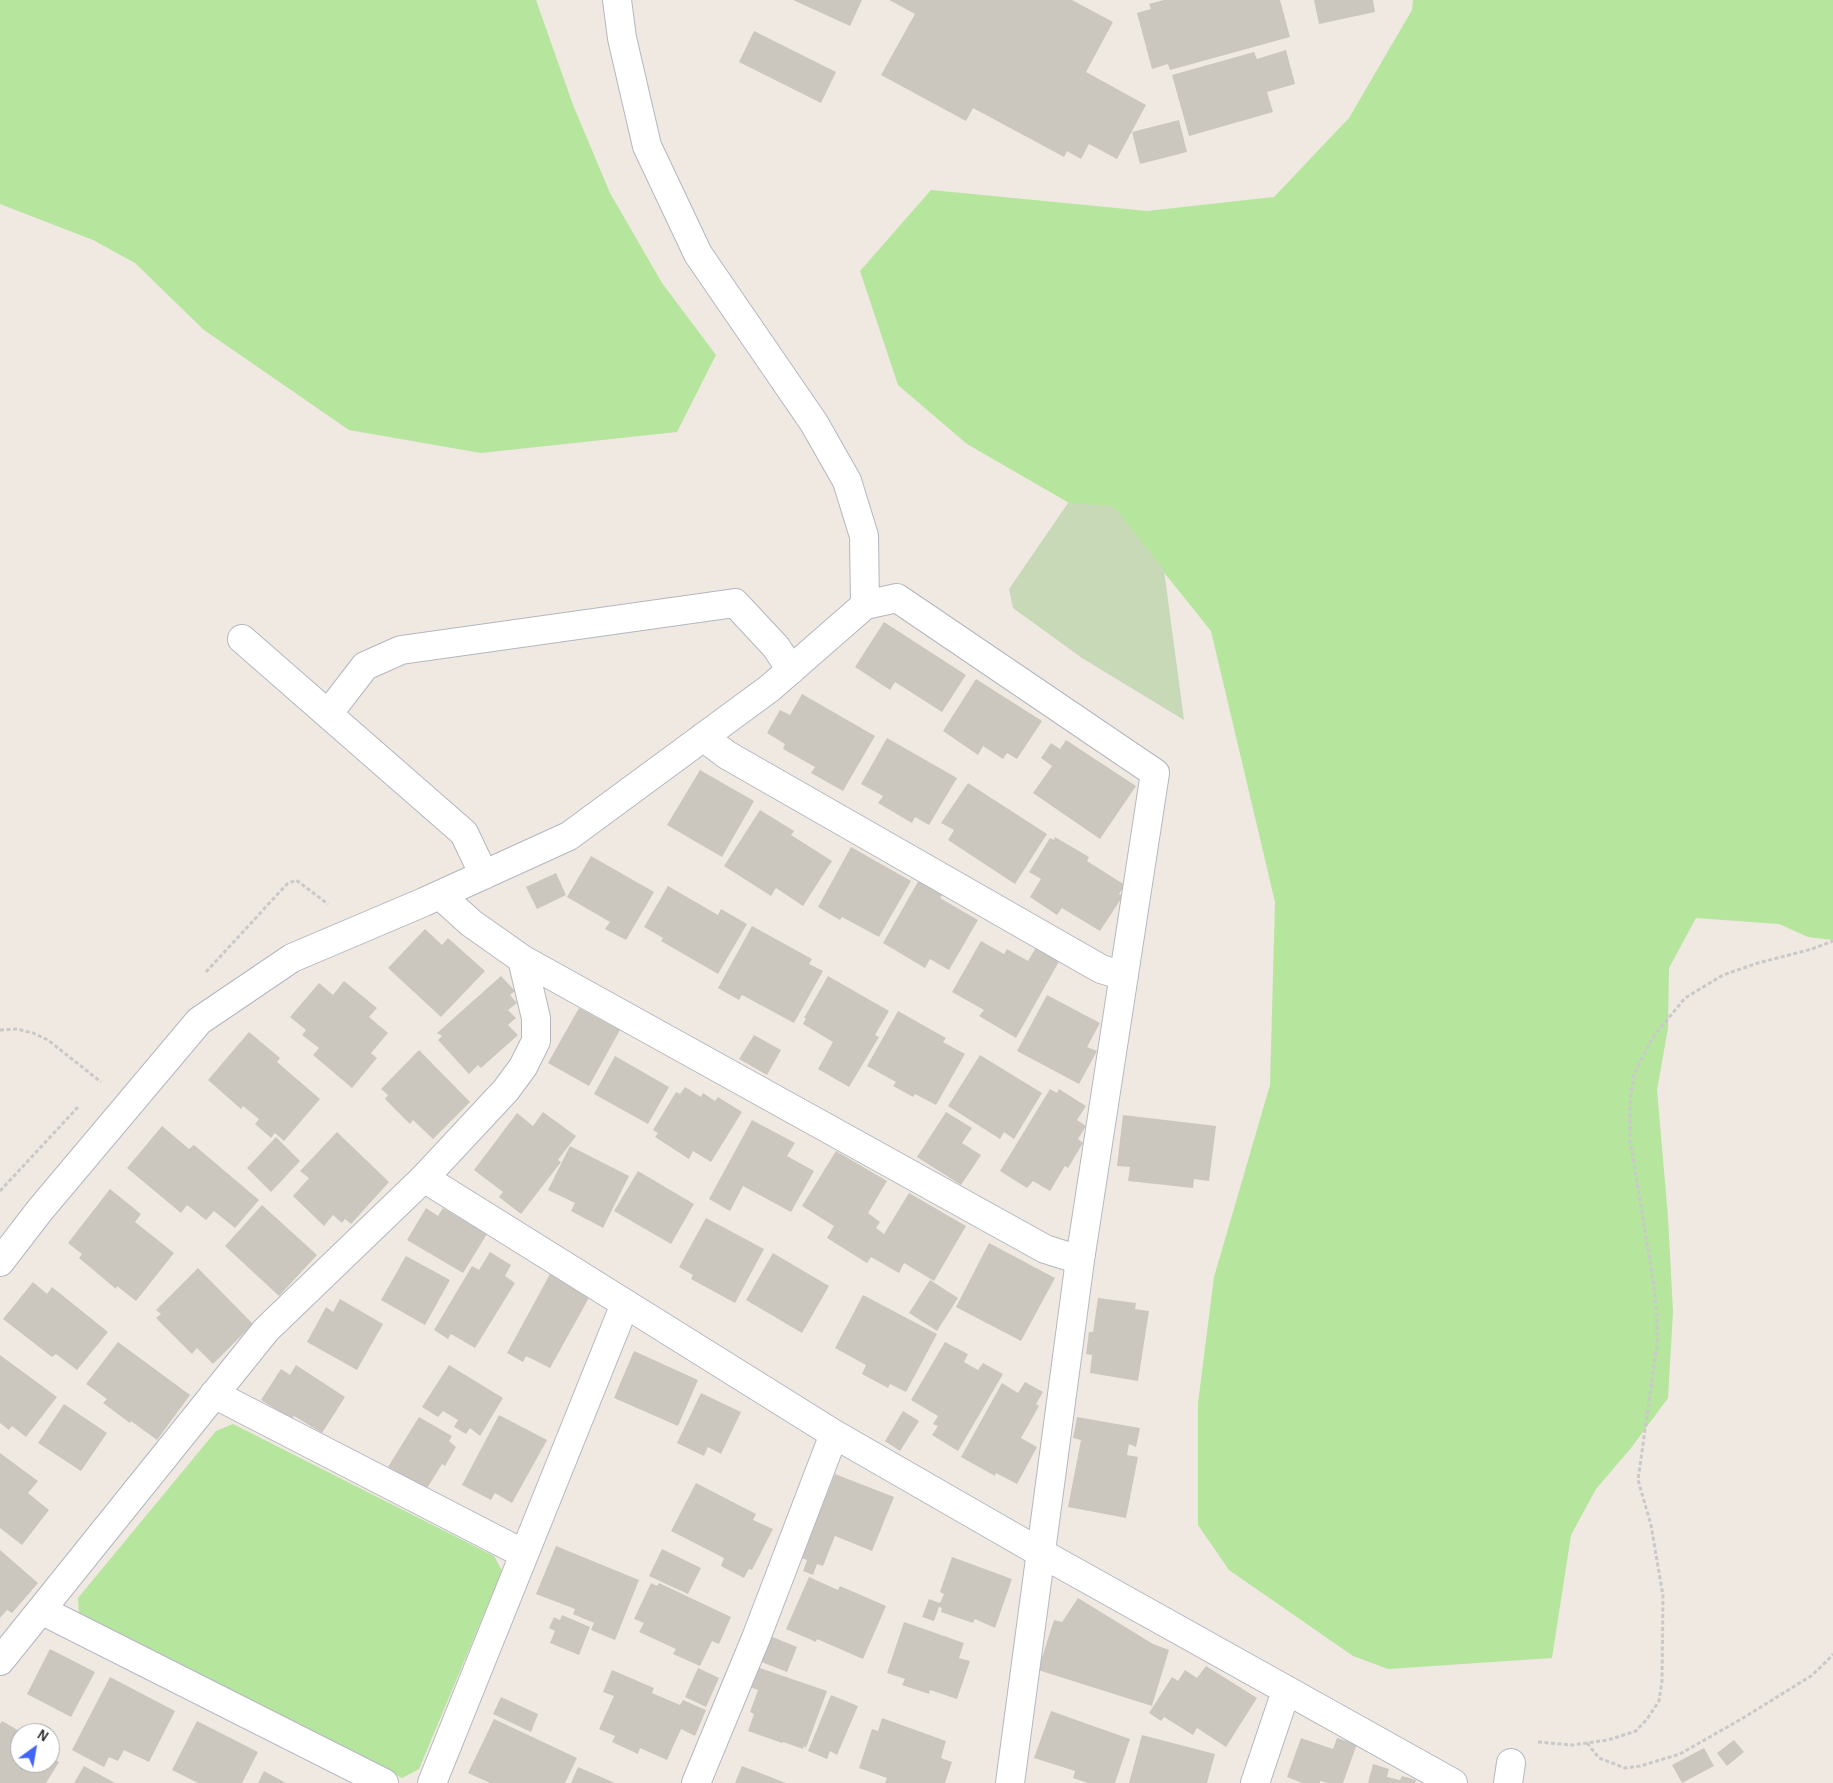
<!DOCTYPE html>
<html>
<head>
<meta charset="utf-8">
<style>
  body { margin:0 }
  #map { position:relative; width:1833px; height:1783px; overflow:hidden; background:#efe9e1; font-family:"Alegreya Sans",sans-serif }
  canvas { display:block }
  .north { position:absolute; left:10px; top:1723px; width:50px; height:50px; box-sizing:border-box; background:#fff; border:1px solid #ababab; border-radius:50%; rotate:32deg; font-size:14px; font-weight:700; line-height:20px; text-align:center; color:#2e2e2e }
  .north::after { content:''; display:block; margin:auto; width:18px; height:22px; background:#4264fb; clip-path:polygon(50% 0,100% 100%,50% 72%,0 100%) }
</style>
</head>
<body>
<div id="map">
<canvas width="1833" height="1783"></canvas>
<div class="north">N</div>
</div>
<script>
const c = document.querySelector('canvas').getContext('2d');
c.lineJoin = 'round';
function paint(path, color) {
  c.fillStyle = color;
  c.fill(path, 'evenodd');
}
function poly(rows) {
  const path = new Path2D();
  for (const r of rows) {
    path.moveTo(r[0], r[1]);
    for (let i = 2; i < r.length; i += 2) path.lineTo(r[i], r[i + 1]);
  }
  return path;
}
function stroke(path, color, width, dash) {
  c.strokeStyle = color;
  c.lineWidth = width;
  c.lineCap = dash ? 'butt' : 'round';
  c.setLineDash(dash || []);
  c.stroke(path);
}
paint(poly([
  [0,0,536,0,573,105,610,193,662,283,716,355,677,432,481,453,349,430,204,330,135,263,93,240,0,204],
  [1413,0,1833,0,1833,940,1808,937,1779,924,1696,918,1669,968,1668,1028,1657,1090,1668,1217,1673,1312,1668,1398,1631,1448,1596,1489,1571,1535,1552,1658,1388,1669,1353,1656,1229,1570,1198,1525,1198,1403,1214,1277,1270,1085,1275,902,1211,631,1142,545,967,444,898,385,860,271,931,190,1147,211,1274,197,1349,118,1412,10],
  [233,1424,494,1556,502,1571,419,1769,402,1778,79,1615,78,1598,216,1431]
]), '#b6e59e');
paint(poly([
  [1068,503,1113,506,1164,570,1184,720,1082,658,1013,608,1009,589]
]), '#c8d9b8');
paint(poly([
  [793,0,862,0,850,26],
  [889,0,1072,0,1113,22,1086,72,1146,105,1117,159,1089,144,1081,159,1067,151,1064,157,973,108,966,121,881,75,915,14],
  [1164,0,1280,0,1290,37,1170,70,1168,64,1152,69,1137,13,1151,9,1149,4],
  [1314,0,1373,0,1375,12,1319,24],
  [754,31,836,72,821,103,739,62],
  [1286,50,1295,84,1267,92,1273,112,1189,136,1172,75,1254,52,1257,59],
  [1179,120,1187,152,1140,164,1132,132],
  [884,622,966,675,942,712,895,682,890,690,855,667],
  [976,679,1042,721,1017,759,1007,753,1003,759,983,746,978,755,943,731],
  [802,694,875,736,843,791,811,773,815,767,783,749,785,744,767,733,780,710,790,715],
  [887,738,957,778,929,825,915,817,912,823,878,803,883,796,861,784],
  [1066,740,1136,786,1100,839,1033,793,1052,766,1041,758,1051,743,1060,749],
  [700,770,754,801,722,857,667,825],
  [968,783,1047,834,1015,884,948,840,954,830,941,823],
  [760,810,794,831,791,835,832,861,803,906,776,888,771,896,724,866],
  [1055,837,1089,857,1087,861,1125,885,1119,894,1123,896,1100,931,1062,908,1057,915,1030,897,1041,879,1029,872,1050,838,1054,840],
  [851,847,911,881,879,937,842,917,840,920,818,907],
  [591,856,654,892,626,940,605,929,610,922,567,897],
  [556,873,566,895,537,909,526,887],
  [919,880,943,894,940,898,978,920,949,970,930,959,925,968,883,943],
  [668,886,718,915,721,909,747,924,718,974,661,941,663,938,644,927],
  [752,926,812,959,809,964,823,971,794,1023,742,995,739,1000,718,988],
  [425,929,442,945,448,938,485,971,441,1017,388,968],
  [981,941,1004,954,1007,949,1028,961,1037,946,1061,958,1016,1038,979,1016,984,1010,952,992],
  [501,976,515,991,510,995,517,1003,508,1010,516,1018,508,1025,518,1035,481,1068,478,1065,469,1074,438,1040,442,1036,437,1033],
  [828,976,889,1011,875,1035,879,1037,849,1087,818,1069,833,1042,803,1024,806,1018,804,1018],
  [344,981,377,1008,369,1017,388,1033,371,1053,377,1058,352,1088,313,1055,319,1048,302,1035,306,1030,290,1017,319,983,333,995],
  [1047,995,1100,1023,1087,1047,1097,1051,1079,1084,1017,1051],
  [579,1008,620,1030,589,1086,548,1063],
  [898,1011,946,1038,943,1042,965,1054,936,1105,915,1094,913,1097,893,1086,896,1082,867,1066],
  [249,1032,280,1058,277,1062,320,1099,284,1141,275,1133,271,1138,255,1124,259,1119,243,1106,241,1109,208,1080],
  [754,1035,781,1050,767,1075,739,1059],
  [419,1050,470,1102,433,1139,413,1120,410,1124,385,1099,388,1095,381,1089],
  [980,1055,1042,1093,1014,1139,1004,1132,1000,1139,948,1106],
  [615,1056,669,1087,648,1124,594,1094],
  [685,1087,701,1097,703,1093,715,1101,718,1097,742,1112,711,1162,693,1151,689,1159,655,1137,658,1133,653,1130,676,1092,680,1094],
  [1050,1089,1057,1093,1059,1089,1086,1106,1077,1120,1086,1126,1078,1139,1083,1143,1068,1168,1065,1166,1050,1191,1033,1181,1027,1188,1000,1171],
  [543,1112,576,1136,558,1160,561,1162,521,1214,499,1197,503,1192,474,1170,517,1113,533,1126],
  [946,1112,972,1128,962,1143,981,1155,961,1185,917,1157],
  [1123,1115,1216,1126,1209,1181,1194,1179,1193,1188,1128,1181,1130,1167,1117,1166],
  [752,1120,795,1143,787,1156,814,1171,791,1212,743,1186,730,1211,709,1199],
  [162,1126,189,1149,194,1145,259,1200,235,1228,214,1211,206,1220,187,1205,181,1213,127,1168],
  [337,1132,389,1182,351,1224,345,1219,342,1223,333,1215,324,1226,293,1196,309,1178,300,1171],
  [276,1137,300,1161,271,1192,247,1168],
  [570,1146,629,1176,603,1228,571,1211,575,1203,548,1190],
  [836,1151,887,1181,868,1213,880,1222,876,1228,884,1234,909,1193,966,1226,934,1281,904,1263,899,1273,871,1257,867,1263,827,1238,834,1226,802,1206],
  [638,1171,694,1204,671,1244,614,1211],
  [110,1189,141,1214,135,1222,174,1253,136,1301,117,1286,116,1289,79,1258,82,1254,68,1243],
  [262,1205,317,1255,279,1296,225,1246],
  [426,1208,438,1216,443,1208,487,1234,463,1273,407,1240],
  [706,1218,764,1249,735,1303,691,1279,693,1275,679,1267],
  [989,1243,1055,1278,1021,1341,956,1307],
  [490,1252,511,1265,505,1276,515,1283,475,1348,451,1334,448,1339,434,1330,472,1266,479,1270],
  [773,1253,829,1286,802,1333,746,1300],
  [406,1256,450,1280,425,1325,381,1300],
  [198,1268,253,1324,213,1364,197,1348,192,1354,156,1318,161,1314,156,1310],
  [550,1274,590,1296,550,1368,526,1356,523,1362,507,1353],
  [930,1280,958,1298,937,1331,909,1313],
  [33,1282,47,1294,52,1287,108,1332,77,1370,56,1354,52,1357,3,1319],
  [863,1295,937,1334,906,1392,890,1384,888,1388,862,1374,866,1365,835,1348],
  [1098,1298,1136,1303,1135,1309,1149,1311,1138,1381,1090,1373,1092,1355,1086,1354,1089,1332,1093,1332],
  [340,1299,383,1324,357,1370,307,1342,326,1307,333,1312],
  [118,1342,190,1395,157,1440,131,1421,130,1423,103,1403,107,1399,86,1384],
  [945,1342,968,1354,964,1362,978,1370,983,1363,1003,1374,958,1451,932,1435,938,1426,933,1424,938,1416,911,1400],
  [634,1351,698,1380,678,1426,614,1398],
  [0,1355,57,1397,26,1437,12,1426,9,1430,0,1423],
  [296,1365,345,1397,322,1433,294,1416,291,1419,261,1400,281,1369,290,1375],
  [449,1365,503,1398,480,1436,470,1428,466,1434,454,1427,458,1420,443,1411,438,1417,422,1407],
  [1025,1382,1043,1392,1036,1404,1039,1406,1021,1438,1037,1447,1017,1484,996,1473,995,1476,961,1457,1002,1383,1018,1393],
  [701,1393,741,1412,721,1454,708,1447,704,1456,677,1443],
  [64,1404,107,1433,81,1471,38,1443],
  [903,1411,919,1421,900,1451,885,1441],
  [499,1415,547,1440,512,1503,495,1493,491,1500,462,1485],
  [419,1417,452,1436,449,1441,456,1447,445,1466,442,1464,426,1490,388,1467],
  [1077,1417,1140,1428,1136,1447,1129,1444,1127,1455,1138,1457,1126,1518,1068,1507,1081,1440,1073,1438],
  [0,1453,38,1481,28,1493,49,1510,22,1545,0,1528],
  [835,1474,894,1497,872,1551,835,1536,823,1566,817,1564,813,1575,803,1571,807,1560,801,1558],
  [696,1483,756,1514,753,1520,773,1529,752,1570,749,1569,744,1578,721,1566,724,1558,671,1531],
  [556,1546,639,1580,615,1640,591,1630,594,1623,573,1614,575,1609,536,1594],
  [662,1549,701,1568,688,1594,649,1576],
  [0,1550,38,1583,12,1613,7,1610,0,1618],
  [952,1557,1012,1579,995,1628,975,1619,973,1623,941,1612,942,1608,939,1607,934,1621,922,1617,929,1599,940,1603,944,1594,940,1592],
  [809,1577,838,1590,840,1586,886,1606,863,1659,817,1639,816,1642,786,1629],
  [651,1583,657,1586,659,1583,731,1617,719,1644,712,1641,700,1666,673,1654,676,1649,639,1632,644,1623,634,1619],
  [1078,1598,1153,1644,1169,1650,1152,1706,1038,1670,1054,1620,1062,1622],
  [562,1615,590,1627,579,1655,550,1643,555,1631,549,1628,554,1617,560,1620],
  [904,1622,964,1643,959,1658,970,1661,957,1699,930,1690,929,1694,902,1685,905,1679,887,1673],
  [770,1636,797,1647,787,1672,759,1661],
  [50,1649,95,1672,71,1717,27,1694],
  [1206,1666,1257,1698,1226,1747,1197,1728,1193,1735,1164,1717,1161,1721,1149,1713,1172,1677,1178,1681,1185,1670,1197,1678],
  [757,1667,827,1691,806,1748,804,1746,803,1749,783,1742,782,1743,748,1731,754,1714,750,1712,758,1690,750,1687],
  [698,1668,719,1678,706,1707,685,1697],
  [612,1670,654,1688,652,1693,680,1705,683,1700,706,1710,695,1736,681,1729,667,1760,640,1748,638,1754,612,1742,615,1736,599,1729,614,1696,603,1692],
  [110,1677,175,1711,149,1762,124,1750,118,1761,109,1757,104,1767,72,1750],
  [831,1695,858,1706,837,1755,830,1751,827,1759,808,1751],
  [501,1697,538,1714,531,1732,493,1714],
  [1051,1711,1130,1739,1115,1783,1088,1783,1073,1778,1075,1771,1034,1758],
  [882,1718,946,1741,941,1758,952,1762,945,1783,885,1783,887,1778,859,1768,872,1729,878,1731],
  [494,1719,577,1758,565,1783,490,1783,468,1773],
  [2,1721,23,1733,20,1733,20,1763,50,1763,50,1757,59,1762,46,1783,0,1783,0,1724],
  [197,1721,258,1752,242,1783,198,1783,172,1770],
  [1142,1735,1215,1754,1207,1783,1129,1783],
  [1301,1738,1333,1749,1337,1738,1357,1744,1343,1783,1328,1783,1320,1781,1320,1783,1302,1783,1287,1777],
  [1734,1740,1744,1752,1727,1766,1717,1753],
  [1704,1748,1714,1766,1682,1783,1672,1765],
  [1373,1764,1389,1769,1387,1777,1400,1780,1402,1776,1416,1780,1415,1783,1368,1783],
  [84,1766,115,1783,74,1783],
  [742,1766,786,1783,735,1783],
  [578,1767,615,1783,571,1783],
  [264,1771,286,1783,258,1783]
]), '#cbc7bf');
const street = poly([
  [617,0,622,38,647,146,698,254,814,423,847,481,864,536,865,605],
  [242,639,464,833,484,875],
  [328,714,365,666,401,650,735,603,776,647,791,670],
  [703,737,727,755,1101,969,1124,976],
  [440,895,471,923,522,959,1045,1249,1080,1260],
  [424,1178,834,1434,1041,1553,1453,1783],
  [0,1262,40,1210,199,1021,292,958,424,902,569,836,770,688,865,605,897,598,1155,773,1080,1260,1010,1783],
  [214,1394,524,1554],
  [41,1610,384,1783],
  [0,1661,266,1330,424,1178,506,1090,523,1067,536,1041,536,1018,522,959],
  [432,1783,625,1304],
  [696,1783,756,1638,834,1434],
  [1255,1783,1286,1691],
  [1508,1783,1511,1763]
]);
stroke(street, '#b4b7c1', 30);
stroke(poly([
  [206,972,287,884,296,880,328,904],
  [0,1030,17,1029,33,1033,48,1040,101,1082],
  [0,1191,78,1107],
  [1538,1742,1572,1745,1608,1740,1636,1731,1647,1719,1659,1701,1662,1681,1663,1596,1651,1525,1638,1480,1657,1344,1657,1315,1653,1280,1630,1140,1630,1103,1634,1074,1653,1037,1685,998,1723,975,1758,963,1812,949,1833,941],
  [1587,1743,1599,1758,1625,1768,1640,1766,1680,1754,1743,1718,1811,1676,1827,1661,1833,1654]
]), '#c9c9c9', 3, [4, 2.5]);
stroke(street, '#fff', 28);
</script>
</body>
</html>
